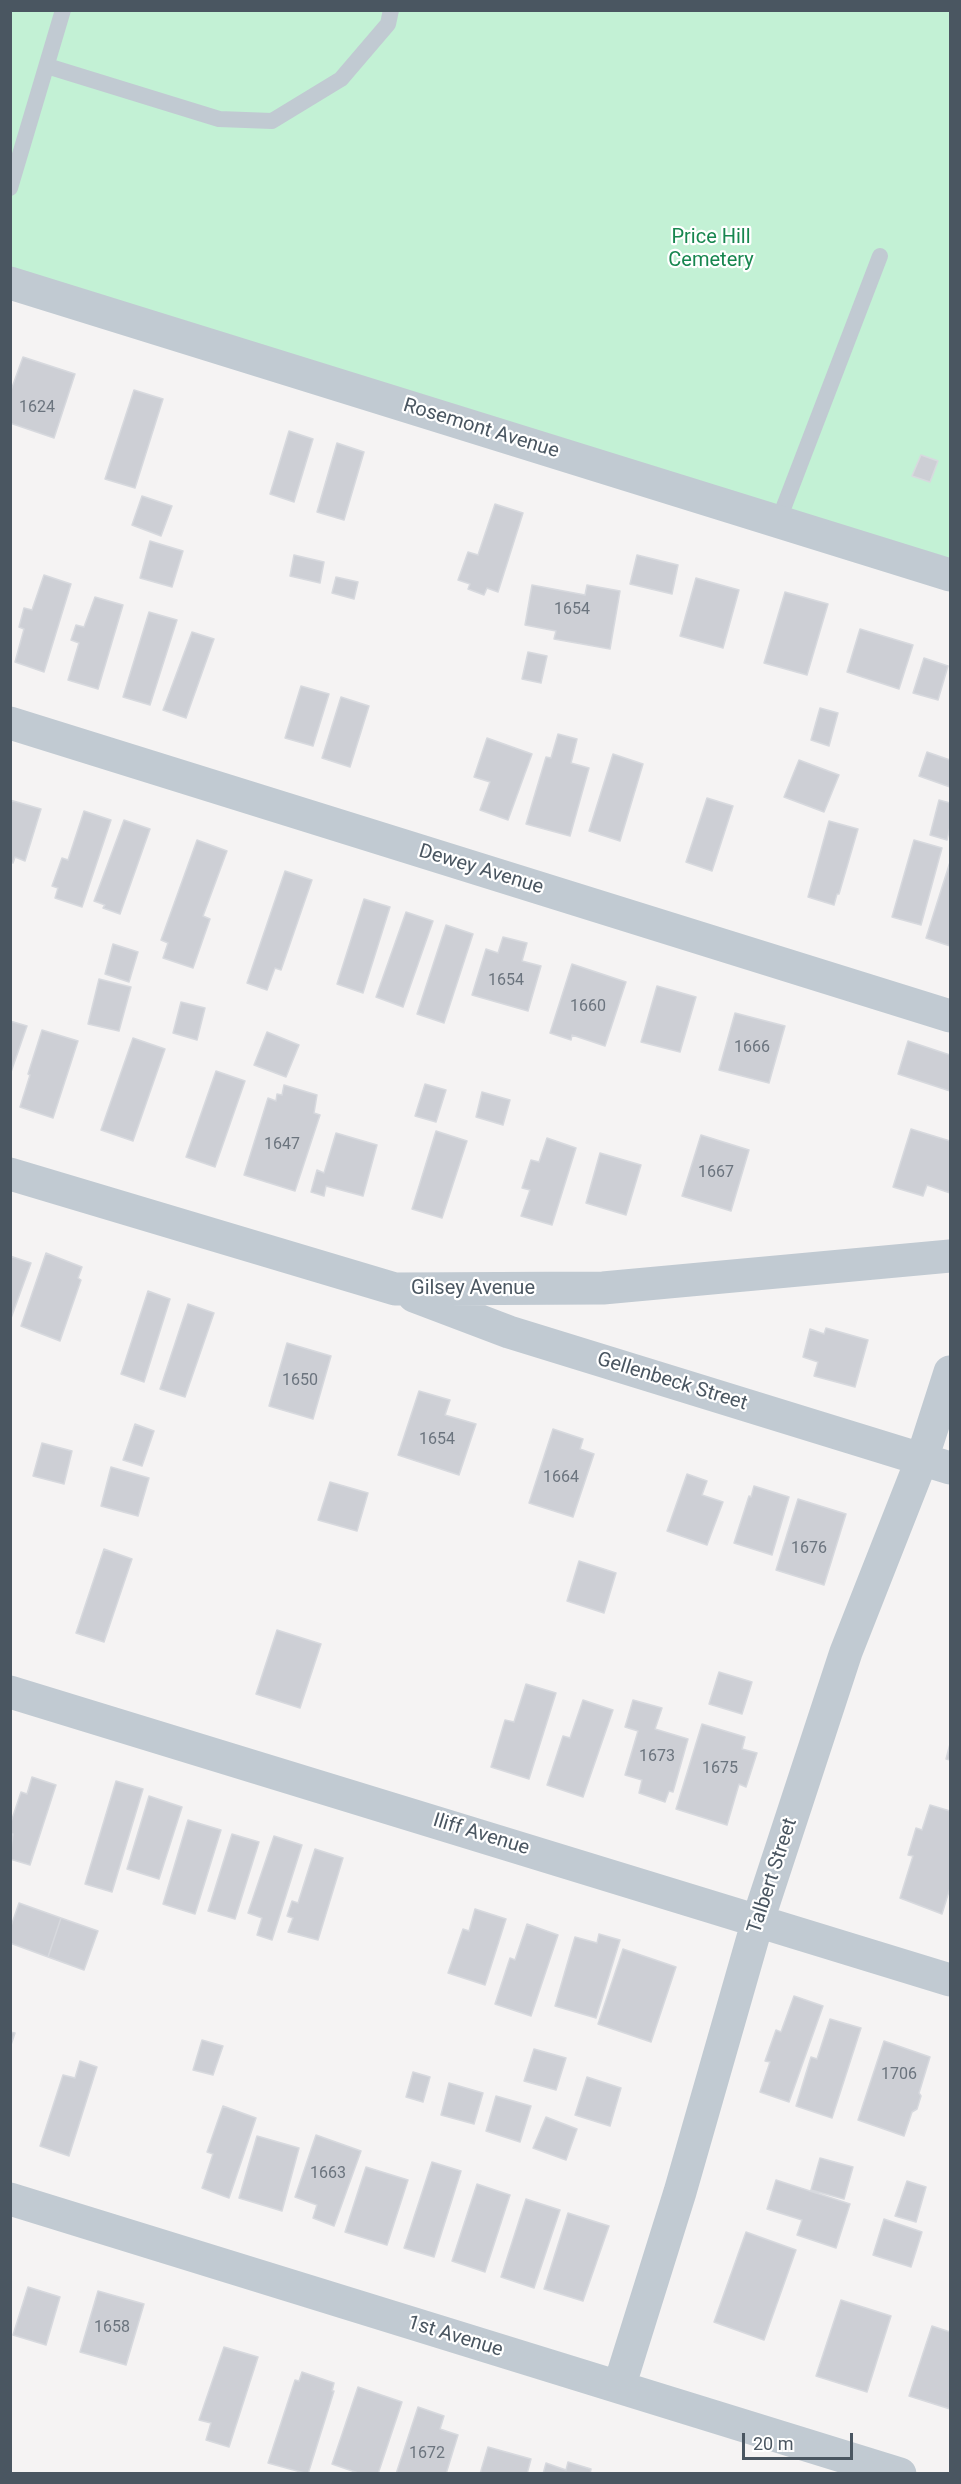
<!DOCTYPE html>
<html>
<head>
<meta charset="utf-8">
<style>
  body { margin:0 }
  #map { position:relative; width:961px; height:2484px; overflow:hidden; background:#f5f3f3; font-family:Roboto,sans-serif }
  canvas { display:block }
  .frame { position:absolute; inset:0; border:12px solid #4a5661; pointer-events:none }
  .scale { position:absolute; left:742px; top:2433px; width:111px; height:27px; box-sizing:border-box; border:3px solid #4a5661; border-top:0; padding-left:8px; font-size:18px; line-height:21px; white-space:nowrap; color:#4a5661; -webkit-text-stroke:4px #fff; paint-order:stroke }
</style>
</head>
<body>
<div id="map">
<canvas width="961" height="2484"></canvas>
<div class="frame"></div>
<div class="scale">20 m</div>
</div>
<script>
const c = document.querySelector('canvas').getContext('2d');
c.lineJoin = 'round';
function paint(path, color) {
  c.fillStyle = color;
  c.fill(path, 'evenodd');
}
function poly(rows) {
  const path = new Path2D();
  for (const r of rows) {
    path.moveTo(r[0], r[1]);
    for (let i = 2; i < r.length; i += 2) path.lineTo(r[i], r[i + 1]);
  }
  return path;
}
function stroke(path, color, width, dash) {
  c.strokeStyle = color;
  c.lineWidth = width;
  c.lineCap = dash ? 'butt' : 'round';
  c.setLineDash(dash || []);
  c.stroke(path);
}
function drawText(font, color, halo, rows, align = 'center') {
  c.font = font + ' Roboto,sans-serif';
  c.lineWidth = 4.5;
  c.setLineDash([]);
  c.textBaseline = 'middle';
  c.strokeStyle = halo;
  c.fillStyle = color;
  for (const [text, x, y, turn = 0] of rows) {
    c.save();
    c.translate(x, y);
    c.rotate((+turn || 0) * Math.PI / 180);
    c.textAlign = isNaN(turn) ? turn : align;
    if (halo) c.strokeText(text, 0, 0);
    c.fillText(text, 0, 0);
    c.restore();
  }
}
paint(poly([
  [10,11,950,11,950,575,11,283]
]), '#c3f1d5');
const building = poly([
  [23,357,75,374,54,438,10,423,10,393,23,357],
  [134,390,163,399,135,488,105,479,134,390],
  [289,431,313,439,294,502,270,494,289,431],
  [337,443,364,452,344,520,317,512,337,443],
  [921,455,938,461,930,482,912,476,921,455],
  [142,496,172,506,161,536,132,525,142,496],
  [495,504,523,513,498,592,487,588,484,595,468,589,470,584,458,580,468,552,478,555,495,504],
  [150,541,183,551,172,587,140,578,150,541],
  [294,555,324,562,320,583,290,576,294,555],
  [637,555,678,565,672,594,630,584,637,555],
  [44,575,71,584,44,672,15,662,24,629,19,627,24,608,32,610,44,575],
  [336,577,358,582,354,599,332,593,336,577],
  [696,578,739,590,723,648,680,636,696,578],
  [532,585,585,595,587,585,620,591,610,649,554,639,556,631,525,625,532,585],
  [785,592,828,604,807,675,764,663,785,592],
  [95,597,123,605,98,689,68,680,79,643,71,640,76,625,84,627,95,597],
  [149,612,177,620,150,705,123,697,149,612],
  [860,629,913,645,899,689,847,672,860,629],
  [192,632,214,639,186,718,163,710,192,632],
  [528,652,547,656,541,683,522,679,528,652],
  [924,658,948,666,938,700,913,693,924,658],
  [301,686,329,694,313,746,285,738,301,686],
  [341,697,369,706,350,767,322,758,341,697],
  [820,708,838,713,829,746,811,740,820,708],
  [558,734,577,739,571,763,589,768,570,836,526,824,546,757,551,758,558,734],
  [487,738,532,754,508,820,480,810,490,782,474,777,487,738],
  [927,752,950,760,950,787,919,776,927,752],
  [613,754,643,764,620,841,589,831,613,754],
  [799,760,839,775,824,812,784,797,799,760],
  [707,798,733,806,712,871,686,862,707,798],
  [10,800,41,809,25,861,15,857,13,863,10,862,10,800],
  [939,800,950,803,950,827,947,840,930,835,939,800],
  [84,811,111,820,82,907,55,898,58,888,52,886,62,858,68,860,84,811],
  [124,820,150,829,120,914,103,908,105,905,94,901,124,820],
  [829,821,858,829,839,894,837,894,834,905,808,897,829,821],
  [197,840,227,851,203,916,210,919,193,968,163,958,168,943,161,940,197,840],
  [914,840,942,848,921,925,892,917,914,840],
  [950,862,950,946,926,938,950,862],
  [285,871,312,880,281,970,275,968,267,990,247,983,285,871],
  [364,899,390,907,363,993,337,984,364,899],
  [406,912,433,921,403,1007,376,997,406,912],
  [446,925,473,934,444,1023,417,1014,446,925],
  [503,937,527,943,522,961,541,966,528,1011,472,995,486,949,498,953,503,937],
  [113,944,138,952,129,982,105,974,113,944],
  [572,964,626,982,605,1046,572,1035,571,1040,550,1033,572,964],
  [99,979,131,987,119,1031,88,1024,99,979],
  [657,986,696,997,680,1052,641,1042,657,986],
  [181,1002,205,1008,197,1040,173,1033,181,1002],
  [735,1013,785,1026,769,1083,719,1070,735,1013],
  [10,1021,27,1026,10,1075,10,1021],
  [42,1030,78,1041,53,1118,20,1107,30,1075,28,1074,42,1030],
  [267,1032,299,1045,286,1077,254,1065,267,1032],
  [133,1038,165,1049,133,1141,101,1130,133,1038],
  [908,1041,950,1055,950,1091,898,1074,908,1041],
  [216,1071,245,1081,215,1167,186,1157,216,1071],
  [425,1084,446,1090,436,1122,415,1116,425,1084],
  [284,1085,317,1095,314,1113,320,1115,295,1191,244,1175,268,1098,276,1101,277,1094,282,1095,284,1085],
  [482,1092,510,1100,503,1125,476,1117,482,1092],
  [911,1129,950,1141,950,1193,927,1185,923,1196,893,1187,911,1129],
  [436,1131,467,1141,442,1218,412,1209,436,1131],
  [336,1133,377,1145,363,1196,326,1186,324,1196,311,1192,317,1170,324,1173,336,1133],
  [701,1135,749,1150,731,1211,682,1196,701,1135],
  [547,1138,576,1148,552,1225,521,1216,530,1190,522,1188,531,1160,539,1162,547,1138],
  [600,1153,641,1165,626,1215,586,1203,600,1153],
  [46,1253,82,1267,78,1278,81,1280,60,1341,21,1326,46,1253],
  [10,1256,31,1263,10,1321,10,1256],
  [148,1291,170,1299,144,1382,121,1374,148,1291],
  [188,1304,214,1313,185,1397,160,1389,188,1304],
  [826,1328,868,1340,855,1387,814,1376,818,1362,803,1357,810,1329,824,1334,826,1328],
  [287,1343,331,1356,313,1419,269,1406,287,1343],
  [419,1391,450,1400,445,1415,476,1424,459,1475,398,1455,419,1391],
  [135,1424,154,1431,142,1466,123,1460,135,1424],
  [553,1429,583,1439,580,1449,594,1454,573,1517,529,1503,553,1429],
  [42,1443,72,1451,64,1484,33,1476,42,1443],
  [111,1467,149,1478,138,1516,101,1506,111,1467],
  [687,1474,707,1481,702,1495,723,1502,707,1545,667,1531,687,1474],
  [330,1482,368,1493,357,1531,318,1520,330,1482],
  [754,1486,789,1497,772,1555,734,1543,749,1496,751,1497,754,1486],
  [798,1499,846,1514,824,1585,776,1570,798,1499],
  [104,1549,132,1559,104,1642,76,1633,104,1549],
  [579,1561,616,1573,604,1613,567,1601,579,1561],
  [277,1630,321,1644,300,1708,256,1694,277,1630],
  [719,1672,752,1682,742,1714,709,1704,719,1672],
  [526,1684,556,1693,529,1779,491,1767,505,1720,514,1722,526,1684],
  [583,1700,613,1710,583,1797,547,1785,563,1736,570,1738,583,1700],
  [633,1700,662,1708,655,1729,688,1739,673,1792,669,1791,665,1802,639,1793,642,1780,625,1775,638,1731,625,1727,633,1700],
  [702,1724,745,1737,742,1749,757,1753,746,1787,739,1784,727,1825,676,1809,702,1724],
  [950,1744,950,1760,946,1759,950,1744],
  [32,1777,56,1785,30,1865,10,1859,13,1834,10,1833,10,1825,21,1792,27,1794,32,1777],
  [116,1781,143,1789,112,1892,85,1884,116,1781],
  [149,1796,182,1807,159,1879,127,1869,149,1796],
  [930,1805,950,1811,950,1888,942,1914,900,1898,913,1856,908,1855,916,1828,922,1830,930,1805],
  [188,1820,221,1830,195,1914,163,1904,188,1820],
  [232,1834,259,1842,235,1919,208,1911,232,1834],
  [274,1836,302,1845,272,1940,257,1935,262,1918,248,1913,274,1836],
  [315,1849,343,1858,318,1940,288,1932,293,1918,287,1916,292,1901,298,1903,315,1849],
  [19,1903,61,1918,48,1957,10,1943,10,1929,19,1903],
  [475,1909,506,1919,485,1985,448,1973,463,1929,469,1931,475,1909],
  [61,1918,98,1931,84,1970,48,1957,61,1918],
  [527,1924,558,1935,531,2016,495,2004,510,1958,515,1960,527,1924],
  [599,1934,620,1940,596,2018,555,2006,575,1937,597,1943,599,1934],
  [623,1949,676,1967,651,2042,598,2024,623,1949],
  [794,1996,823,2006,789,2102,760,2092,770,2062,765,2061,776,2030,781,2032,794,1996],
  [830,2019,861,2028,832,2118,796,2106,811,2057,817,2059,830,2019],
  [10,2032,15,2033,10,2048,10,2032],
  [202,2040,223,2046,213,2075,193,2070,202,2040],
  [884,2041,930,2057,919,2093,921,2096,917,2109,912,2112,904,2136,858,2120,884,2041],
  [534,2049,566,2058,556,2090,524,2081,534,2049],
  [80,2061,97,2067,69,2156,40,2146,63,2075,75,2078,80,2061],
  [413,2072,430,2077,423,2102,406,2097,413,2072],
  [587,2077,621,2088,610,2126,575,2115,587,2077],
  [449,2083,483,2093,474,2124,441,2115,449,2083],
  [496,2096,531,2106,520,2142,486,2131,496,2096],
  [223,2106,256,2118,229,2198,202,2188,213,2154,207,2152,223,2106],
  [546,2117,577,2129,566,2160,533,2148,546,2117],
  [316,2135,361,2151,334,2226,313,2218,317,2205,295,2197,316,2135],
  [257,2136,299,2148,282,2211,239,2198,257,2136],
  [820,2158,853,2167,844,2199,811,2190,820,2158],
  [432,2162,461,2171,434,2257,404,2248,432,2162],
  [366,2167,408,2180,387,2245,345,2232,366,2167],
  [776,2180,850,2204,836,2248,797,2235,802,2220,767,2209,776,2180],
  [907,2181,926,2187,916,2222,895,2216,907,2181],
  [477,2184,510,2195,485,2272,452,2261,477,2184],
  [526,2199,560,2210,534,2288,501,2277,526,2199],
  [568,2213,609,2226,583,2301,544,2289,568,2213],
  [884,2219,922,2232,911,2267,873,2255,884,2219],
  [746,2232,796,2250,764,2340,714,2322,746,2232],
  [28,2287,60,2297,46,2345,13,2335,28,2287],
  [98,2291,144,2304,126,2365,80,2352,98,2291],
  [841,2300,891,2316,867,2392,816,2376,841,2300],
  [932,2326,950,2332,950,2409,909,2396,932,2326],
  [224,2347,258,2357,229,2447,206,2440,211,2423,199,2420,224,2347],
  [302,2372,334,2383,332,2391,334,2391,308,2474,268,2463,295,2380,299,2381,302,2372],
  [358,2387,402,2402,378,2474,361,2474,332,2464,358,2387],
  [418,2407,444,2416,440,2429,458,2435,446,2474,396,2474,418,2407],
  [488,2447,531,2459,527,2474,480,2474,488,2447],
  [568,2462,591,2469,590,2474,543,2474,546,2463,566,2470,568,2462]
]);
paint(building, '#cdcfd5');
stroke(building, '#d7d9de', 1.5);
stroke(poly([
  [47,66,219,119,272,121,341,79,388,24,391,10],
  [10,188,63,10],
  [778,522,880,256]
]), '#c1cad2', 16);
stroke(poly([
  [10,283,950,575],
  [10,723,950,1016],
  [10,1174,395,1289,603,1288,950,1256],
  [414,1296,509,1332,950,1468],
  [10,1692,950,1980],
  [10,2199,900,2474],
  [619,2387,680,2192,758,1920,846,1652,922,1459,950,1372]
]), '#c1cad2', 33);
drawText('16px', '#6b747e', null, [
  ["1624",37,408],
  ["1654",572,610],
  ["1654",506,981],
  ["1660",588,1007],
  ["1666",752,1048],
  ["1647",282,1145],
  ["1667",716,1173],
  ["1650",300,1381],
  ["1654",437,1440],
  ["1664",561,1478],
  ["1676",809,1549],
  ["1673",657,1757],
  ["1675",720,1769],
  ["1706",899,2075],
  ["1663",328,2174],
  ["1658",112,2328],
  ["1672",427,2454]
]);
drawText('20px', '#17864f', '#fff', [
  ["Price Hill",711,238],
  ["Cemetery",711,261]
]);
drawText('20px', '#4a5661', '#fff', [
  ["Rosemont Avenue",481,429,17],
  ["Dewey Avenue",481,870,17],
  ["Gilsey Avenue",473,1289],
  ["Gellenbeck Street",672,1382,17],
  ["Iliff Avenue",481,1835,17],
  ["Talbert Street",773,1876,-72],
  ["1st Avenue",455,2337,17]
]);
</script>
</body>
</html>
